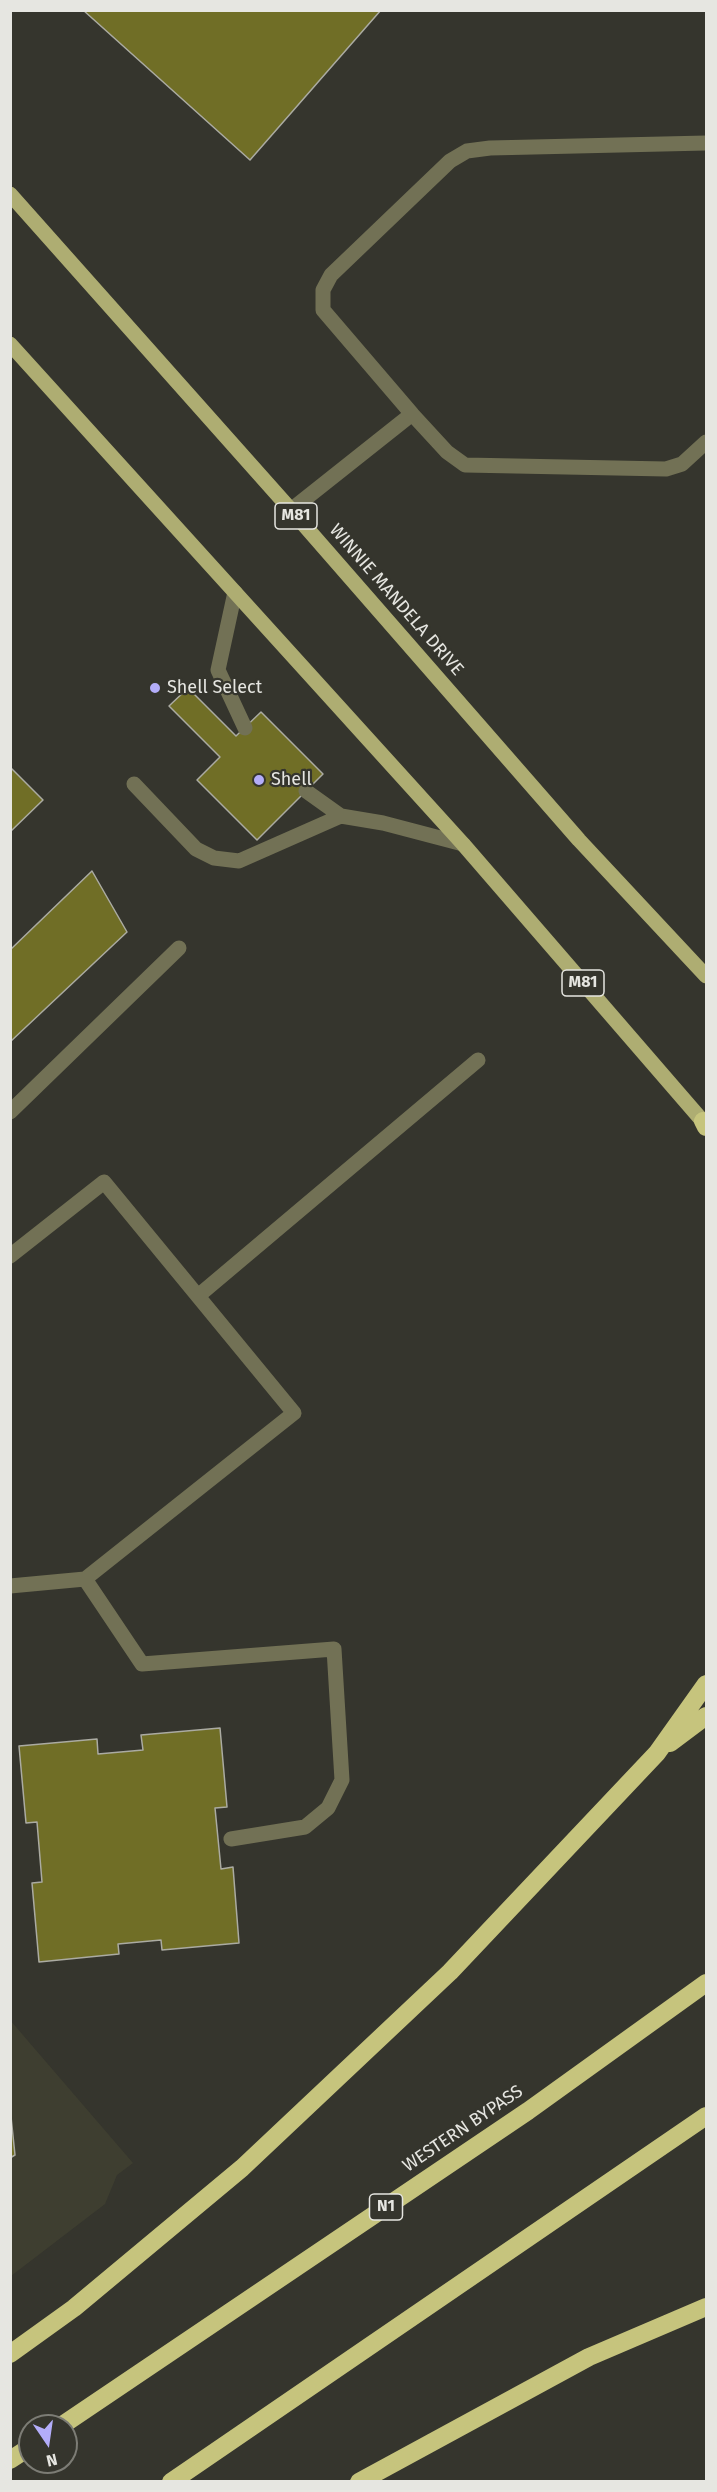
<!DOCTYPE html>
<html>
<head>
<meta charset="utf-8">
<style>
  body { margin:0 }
  #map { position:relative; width:717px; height:2492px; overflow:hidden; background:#35352d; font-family:"Fira Sans",sans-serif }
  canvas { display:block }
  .frame { position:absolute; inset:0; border:12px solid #e6e6e1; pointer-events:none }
  .north { position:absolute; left:18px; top:2414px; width:60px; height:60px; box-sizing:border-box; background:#35352d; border:2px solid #7c7c75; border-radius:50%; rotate:167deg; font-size:16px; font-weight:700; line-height:24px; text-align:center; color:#e6e6e1 }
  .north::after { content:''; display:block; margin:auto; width:21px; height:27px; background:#b3adf9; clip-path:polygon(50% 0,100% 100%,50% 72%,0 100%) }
</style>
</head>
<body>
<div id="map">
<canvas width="717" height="2492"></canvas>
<div class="frame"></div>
<div class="north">N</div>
</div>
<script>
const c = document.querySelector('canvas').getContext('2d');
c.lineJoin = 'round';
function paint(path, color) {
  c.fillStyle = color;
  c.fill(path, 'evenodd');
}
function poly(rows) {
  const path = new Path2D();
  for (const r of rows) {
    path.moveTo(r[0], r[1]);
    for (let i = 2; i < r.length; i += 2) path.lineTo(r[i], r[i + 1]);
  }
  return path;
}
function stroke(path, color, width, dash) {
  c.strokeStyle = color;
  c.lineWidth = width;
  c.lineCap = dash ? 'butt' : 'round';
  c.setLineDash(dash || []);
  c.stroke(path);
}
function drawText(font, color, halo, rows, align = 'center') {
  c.font = font + ' "Fira Sans",sans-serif';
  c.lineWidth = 4.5;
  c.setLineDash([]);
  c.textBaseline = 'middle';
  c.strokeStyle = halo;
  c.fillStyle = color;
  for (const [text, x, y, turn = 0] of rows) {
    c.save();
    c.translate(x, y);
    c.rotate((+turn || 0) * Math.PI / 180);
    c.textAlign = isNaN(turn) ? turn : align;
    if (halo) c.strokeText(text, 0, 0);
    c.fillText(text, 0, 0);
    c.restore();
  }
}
paint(poly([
  [10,2020,133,2163,117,2175,105,2204,11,2276]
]), '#3e3e30');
const building = poly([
  [83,10,381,10,250,160,83,10],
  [188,688,236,736,261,712,323,774,257,840,197,780,220,757,169,706,188,688],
  [10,767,43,800,10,832,10,767],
  [92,871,127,932,10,1042,10,950,92,871],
  [220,1728,227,1807,215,1808,221,1869,233,1867,239,1943,162,1950,161,1940,118,1944,119,1954,39,1962,32,1883,42,1882,37,1822,26,1823,19,1746,97,1739,98,1754,143,1750,141,1735,220,1728],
  [10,2107,15,2155,10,2158,10,2107]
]);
paint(building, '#706e26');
stroke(building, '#ababa2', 1.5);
stroke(poly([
  [412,414,323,310,323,290,331,275,450,161,467,151,490,148,706,143],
  [291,510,412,414,447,452,465,465,666,469,682,464,706,442],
  [235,592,218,670,245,728],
  [134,784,196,849,214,858,239,861,341,816],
  [306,791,341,816,383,823,463,844],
  [10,1112,179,948],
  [10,1256,104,1182,294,1413,85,1579,10,1586],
  [198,1296,478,1060],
  [85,1579,142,1664,334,1649,342,1780,328,1808,305,1827,231,1839]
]), '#727155', 15);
stroke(poly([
  [10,194,291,510,579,840,706,976],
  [10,344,463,844,706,1125]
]), '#aead72', 15);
stroke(poly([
  [703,1121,706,1127],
  [670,1743,706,1716],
  [10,2354,74,2308,242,2168,450,1972,657,1753,706,1684],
  [61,2426,528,2111,706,1983],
  [10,2460,30,2447],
  [171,2482,706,2116],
  [359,2482,589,2357,706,2307]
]), '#c6c47d', 18);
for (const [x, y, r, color] of [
  [155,688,6,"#b3adf9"],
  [259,780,6,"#b3adf9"]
]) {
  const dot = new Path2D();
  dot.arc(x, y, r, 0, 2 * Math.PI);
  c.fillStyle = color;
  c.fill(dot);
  stroke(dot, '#35352d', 2);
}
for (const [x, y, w] of [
  [296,516,42],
  [583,983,42],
  [386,2207,33]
]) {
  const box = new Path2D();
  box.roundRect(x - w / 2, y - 13, w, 26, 4.5);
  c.fillStyle = '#35352d';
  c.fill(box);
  stroke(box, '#e6e6e1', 1.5);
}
drawText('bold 16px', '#e6e6e1', null, [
  ["M81",296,516],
  ["M81",583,983],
  ["N1",386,2207]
]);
drawText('18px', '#e6e6e1', '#35352d', [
  ["WINNIE MANDELA DRIVE",396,600,49],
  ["WESTERN BYPASS",463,2129,-34]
]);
drawText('18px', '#e6e6e1', '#35352d', [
  ["Shell Select",167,688],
  ["Shell",271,780]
], 'left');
</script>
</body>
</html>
